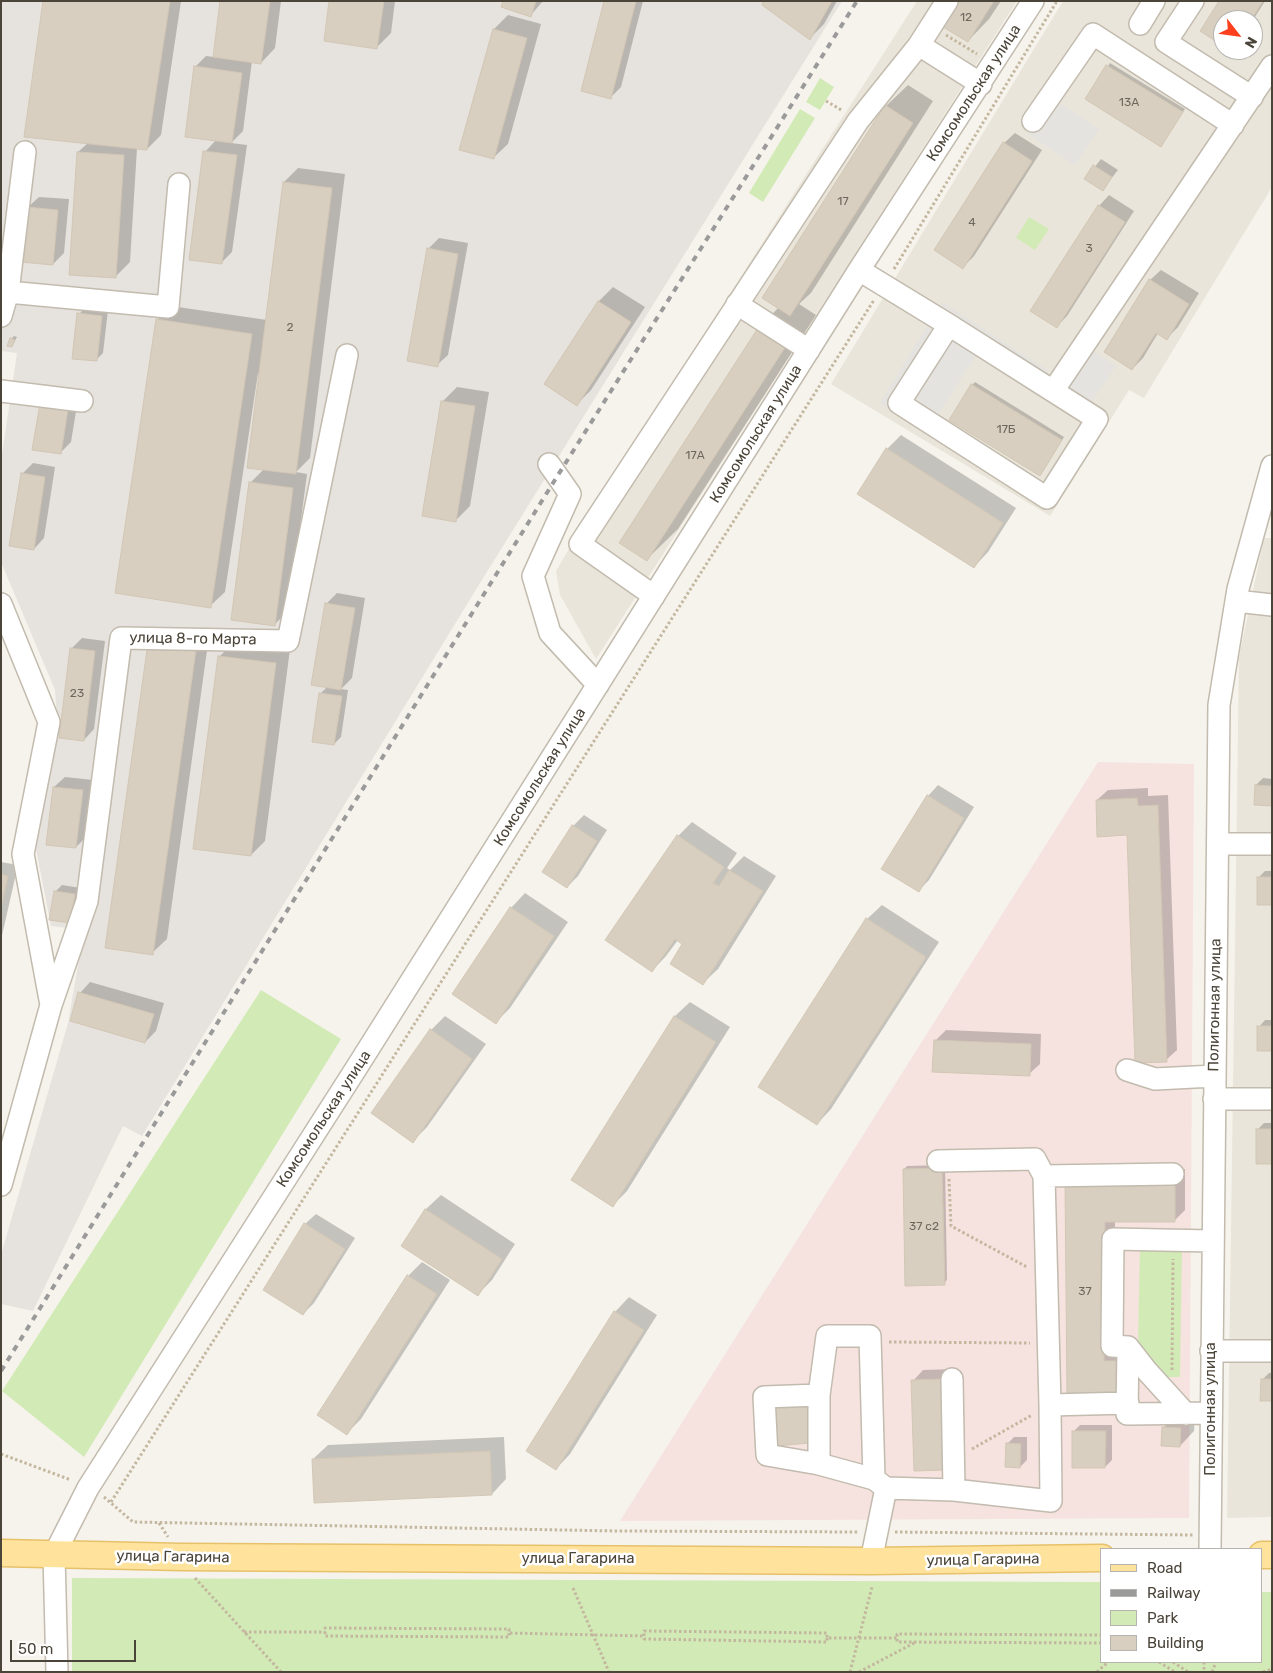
<!DOCTYPE html>
<html>
<head>
<meta charset="utf-8">
<style>
  body { margin:0 }
  #map { position:relative; width:1273px; height:1673px; overflow:hidden; background:#f6f3ec; font-family:Rubik,sans-serif }
  canvas { display:block }
  .frame { position:absolute; inset:0; border:2px solid #4b4439; pointer-events:none }
  .legend { position:absolute; left:1100px; top:1548px; width:162px; height:115px; box-sizing:border-box; background:#fff; border:1px solid #b7b4b0; margin:0; padding:6px 9px; list-style:none; font-size:15px; color:#4b4439 }
  .legend li { display:flex; align-items:center; gap:10px; height:25px }
  .legend b { width:25px; border:1px solid #b7b4b0 }
  .north { position:absolute; left:1213px; top:10px; width:50px; height:50px; box-sizing:border-box; background:#fff; border:1px solid #b7b4b0; border-radius:50%; rotate:120deg; font-size:14px; font-weight:700; line-height:20px; text-align:center; color:#4b4439 }
  .north::after { content:''; display:block; margin:auto; width:18px; height:22px; background:#fc3f1d; clip-path:polygon(50% 0,100% 100%,50% 72%,0 100%) }
  .scale { position:absolute; left:10px; top:1640px; width:126px; height:22px; box-sizing:border-box; border:2px solid #4b4439; border-top:0; padding-left:6px; font-size:15px; line-height:18px; white-space:nowrap; color:#4b4439; -webkit-text-stroke:4px #fff; paint-order:stroke }
</style>
</head>
<body>
<div id="map">
<canvas width="1273" height="1673"></canvas>
<div class="frame"></div>
<ul class="legend">
<li><b style="height:6px;background:#ffe39c"></b>Road</li>
<li><b style="height:6px;background:#9a9a9a"></b>Railway</li>
<li><b style="height:14px;background:#d2eab5"></b>Park</li>
<li><b style="height:14px;background:#d8cfc1"></b>Building</li>
</ul>
<div class="north">N</div>
<div class="scale">50 m</div>
</div>
<script>
const c = document.querySelector('canvas').getContext('2d');
c.lineJoin = 'round';
function paint(path, color) {
  c.fillStyle = color;
  c.fill(path, 'evenodd');
}
function poly(rows) {
  const path = new Path2D();
  for (const r of rows) {
    path.moveTo(r[0], r[1]);
    for (let i = 2; i < r.length; i += 2) path.lineTo(r[i], r[i + 1]);
  }
  return path;
}
function stroke(path, color, width, dash) {
  c.strokeStyle = color;
  c.lineWidth = width;
  c.lineCap = dash ? 'butt' : 'round';
  c.setLineDash(dash || []);
  c.stroke(path);
}
function drawText(font, color, halo, rows, align = 'center') {
  c.font = font + ' Rubik,sans-serif';
  c.lineWidth = 5;
  c.setLineDash([]);
  c.textBaseline = 'middle';
  c.strokeStyle = halo;
  c.fillStyle = color;
  for (const [text, x, y, turn = 0] of rows) {
    c.save();
    c.translate(x, y);
    c.rotate((+turn || 0) * Math.PI / 180);
    c.textAlign = isNaN(turn) ? turn : align;
    if (halo) c.strokeText(text, 0, 0);
    c.fillText(text, 0, 0);
    c.restore();
  }
}
paint(poly([
  [917,1,1017,1,596,659,560,595,556,571,600,497],
  [1063,1,1272,1,1272,187,1144,398,1129,390,1050,516,831,384],
  [1223,20,1253,20,1253,50,1223,50],
  [1264,538,1272,538,1272,1517,1227,1518,1239,657]
]), '#eae5da');
paint(poly([
  [1,1,842,1,480,583,142,1136,123,1126,33,1311,1,1304,1,1255,68,1023,84,930,51,926,36,849,57,719,55,690,1,562,1,461,17,353,1,351]
]), '#e6e2dd');
paint(poly([
  [1098,762,1194,764,1189,1518,620,1521]
]), '#f6e3e0');
paint(poly([
  [820,78,834,87,820,110,806,102],
  [800,109,815,118,763,202,749,193],
  [1029,217,1049,229,1035,250,1016,238],
  [261,990,341,1039,84,1457,2,1391],
  [1140,1245,1182,1246,1180,1377,1168,1377,1138,1346],
  [72,1578,1102,1582,1102,1662,1262,1662,1262,1592,1272,1592,1272,1672,72,1672]
]), '#d2eab5');
paint(poly([
  [1052,98,1099,129,1075,165,1028,134],
  [942,302,1049,371,1034,393,976,355,927,432,880,403],
  [1089,348,1116,366,1085,412,1057,394]
]), '#e5e3e0');
paint(poly([
  [45,1,181,1,161,135,147,149,137,148,130,262,115,277,78,152,88,143],
  [221,1,281,1,275,48,261,63,252,61,243,131,231,143,247,145,232,252,222,262,205,152,217,139,195,67,206,56,214,57],
  [331,1,395,1,391,33,376,48],
  [504,1,543,1,530,16],
  [605,1,643,1,621,87,610,98],
  [764,1,837,1,824,24,810,38],
  [960,1,1001,1,989,19,968,41],
  [1221,1,1265,1,1253,20,1223,20,1223,45],
  [508,15,541,24,508,144,493,158,494,29],
  [1110,63,1185,109,1161,145,1087,99],
  [908,85,933,101,811,293,799,304,816,315,678,529,647,559,759,328,779,307,886,106],
  [1015,133,1042,150,974,256,963,267,1004,143],
  [1101,159,1118,170,1103,189,1086,178],
  [298,168,345,174,310,458,296,472,307,474,289,610,275,624,250,483,264,469,260,374,258,373,225,592,210,606,157,320,171,306,267,320,284,182],
  [1109,195,1134,211,1067,316,1057,326,1099,206],
  [39,197,69,199,64,253,53,264,28,207],
  [439,238,468,243,448,355,437,365,428,249],
  [1161,270,1199,293,1178,327,1167,338,1158,333,1143,358,1132,369,1150,280],
  [613,287,645,307,591,390,577,404,546,384,599,301],
  [86,307,108,310,103,353,96,360,79,314],
  [14,336,17,337,12,346,11,339],
  [975,382,1064,437,1043,471,972,385],
  [457,387,489,392,470,506,456,520,442,402],
  [78,399,71,442,60,453,41,405],
  [901,435,1016,508,988,552,974,567,887,449],
  [33,463,55,467,44,538,34,549,22,474],
  [337,593,365,598,352,678,341,689,348,690,341,737,334,744,320,694,327,687,326,604],
  [209,636,167,939,152,953,149,644],
  [82,638,105,641,94,729,84,740,71,649],
  [234,642,290,649,265,841,251,855,220,656],
  [65,777,93,780,87,836,76,847,54,787],
  [1263,778,1272,779,1272,804,1256,785],
  [938,785,974,807,929,880,919,890,928,796],
  [1148,788,1148,796,1168,795,1177,1050,1166,1060,1128,834,1097,800,1108,790],
  [584,815,607,830,578,876,567,887,544,872,573,826],
  [692,822,737,853,727,868,730,870,744,856,776,876,718,969,703,983,684,944,678,940,666,956,652,971,678,836],
  [1,862,18,865,1,940],
  [1265,871,1272,871,1272,904,1258,878],
  [62,885,81,888,69,922,55,892],
  [525,893,568,922,510,1008,496,1022,453,994,511,908],
  [882,905,939,942,831,1109,817,1124,867,919],
  [90,982,164,1003,156,1031,145,1042,80,993],
  [690,1002,730,1027,627,1191,613,1205,573,1180,675,1016],
  [445,1016,486,1044,427,1127,413,1141,431,1030],
  [1265,1020,1272,1020,1272,1050,1259,1027],
  [946,1030,1041,1034,1040,1064,1029,1074,935,1041],
  [1264,1123,1272,1123,1272,1162,1257,1130],
  [945,1165,947,1280,944,1283,904,1169,907,1166],
  [1185,1169,1185,1210,1175,1220,1115,1221,1114,1351,1132,1382,1069,1394,1076,1170],
  [441,1195,515,1244,492,1280,478,1294,403,1245,426,1209],
  [316,1214,355,1238,314,1303,303,1314,305,1224],
  [422,1262,450,1280,361,1419,347,1433,408,1276],
  [629,1297,657,1315,570,1454,556,1469,615,1312],
  [953,1369,955,1458,913,1381,923,1370],
  [1269,1373,1272,1373,1272,1400,1262,1380],
  [1178,1413,1195,1414,1194,1431,1180,1446,1163,1428],
  [1080,1425,1112,1425,1112,1460,1105,1467,1073,1432],
  [504,1437,506,1479,492,1494,313,1459,328,1445],
  [1014,1437,1027,1437,1027,1460,1020,1467,1007,1444]
]), '#0003');
const building = poly([
  [43,1,170,1,147,150,24,137,43,1],
  [220,1,270,1,261,64,213,57,220,1],
  [329,1,384,1,377,49,324,41,329,1],
  [503,1,536,1,531,17,501,7,503,1],
  [604,1,636,1,611,99,581,91,604,1],
  [763,1,832,1,810,40,762,5,763,1],
  [958,1,994,1,968,42,943,27,958,1],
  [1219,1,1263,1,1251,20,1223,20,1223,46,1200,31,1219,1],
  [493,29,527,38,494,159,459,150,493,29],
  [1106,65,1183,112,1161,147,1085,99,1106,65],
  [194,66,242,73,232,143,185,137,194,66],
  [885,105,913,123,790,316,762,298,885,105],
  [1003,142,1032,161,963,269,934,250,1003,142],
  [203,151,237,155,222,264,189,260,203,151],
  [77,152,124,155,116,278,69,275,77,152],
  [1093,165,1112,177,1103,191,1084,179,1093,165],
  [283,182,332,188,296,474,247,468,283,182],
  [1098,205,1125,222,1057,328,1030,311,1098,205],
  [27,207,58,210,53,265,21,262,27,207],
  [427,248,458,254,438,367,407,361,427,248],
  [1149,279,1189,304,1167,340,1156,333,1132,370,1104,352,1149,279],
  [598,301,631,322,577,406,544,384,598,301],
  [77,313,102,316,97,361,72,359,77,313],
  [156,319,252,334,211,608,115,593,156,319],
  [758,328,786,346,647,561,619,543,758,328],
  [10,338,15,340,12,347,7,346,10,338],
  [971,384,1062,440,1040,476,949,420,971,384],
  [441,401,475,406,456,522,422,516,441,401],
  [40,404,68,409,61,454,32,450,40,404],
  [886,448,1003,523,974,568,857,494,886,448],
  [21,473,45,477,34,550,9,546,21,473],
  [249,482,293,488,275,626,231,620,249,482],
  [325,603,355,608,341,690,311,685,325,603],
  [148,643,196,650,153,955,105,948,148,643],
  [70,648,95,651,84,741,59,738,70,648],
  [218,656,276,663,251,856,193,849,218,656],
  [319,693,342,696,334,745,312,742,319,693],
  [1255,785,1272,786,1272,806,1254,805,1255,785],
  [53,787,83,790,76,848,46,845,53,787],
  [927,795,964,818,919,892,881,869,927,795],
  [1137,798,1138,806,1158,805,1167,1062,1135,1063,1127,835,1097,837,1096,800,1137,798],
  [572,825,597,841,567,888,542,872,572,825],
  [677,835,724,867,713,883,719,886,729,870,763,891,703,985,670,964,682,944,675,939,652,972,605,940,677,835],
  [1,874,8,876,1,908,1,874],
  [1257,877,1272,877,1272,905,1257,905,1257,877],
  [54,891,75,894,70,923,49,920,54,891],
  [510,907,554,936,496,1024,452,994,510,907],
  [866,918,926,957,817,1125,758,1087,866,918],
  [78,992,154,1014,145,1043,70,1021,78,992],
  [674,1016,716,1042,613,1207,571,1180,674,1016],
  [1257,1026,1272,1026,1272,1051,1257,1051,1257,1026],
  [430,1029,472,1059,413,1143,371,1113,430,1029],
  [934,1040,1031,1044,1030,1076,932,1072,934,1040],
  [1256,1129,1272,1129,1272,1164,1256,1164,1256,1129],
  [942,1168,945,1285,905,1286,903,1169,942,1168],
  [1175,1179,1175,1222,1105,1222,1104,1361,1123,1361,1122,1394,1067,1395,1065,1181,1175,1179],
  [425,1209,502,1259,478,1296,401,1246,425,1209],
  [304,1223,345,1249,303,1315,263,1290,304,1223],
  [407,1275,437,1294,347,1435,317,1415,407,1275],
  [614,1311,644,1330,556,1470,526,1451,614,1311],
  [942,1379,945,1470,914,1471,911,1380,942,1379],
  [1261,1379,1272,1379,1272,1401,1260,1401,1261,1379],
  [807,1404,810,1443,776,1446,774,1406,807,1404],
  [1162,1427,1181,1428,1180,1447,1161,1446,1162,1427],
  [1072,1431,1106,1431,1105,1468,1072,1468,1072,1431],
  [1006,1443,1021,1444,1020,1468,1005,1467,1006,1443],
  [490,1451,492,1495,314,1503,312,1459,490,1451]
]);
paint(building, '#d8cfc1');
stroke(building, '#d3c7b4', 1);
const minor = poly([
  [1193,1,1166,42,1252,97],
  [1140,24,1154,1],
  [919,45,947,1],
  [1033,121,1093,34,1233,125],
  [859,270,949,325,1097,419,1047,498,899,403,949,325],
  [8,292,25,152],
  [737,304,809,350],
  [1,316,8,292,168,307,179,184],
  [1,391,82,401],
  [1053,391,1272,66],
  [549,464,570,494,533,576,550,633,598,685],
  [654,596,580,544,858,121,919,45,981,84],
  [1236,601,1272,605],
  [1,604,49,722,23,854,51,1005,1,1185],
  [1218,844,1272,844],
  [51,1005,87,901,121,638,288,641,347,355],
  [1127,1070,1155,1079,1214,1076],
  [1214,1099,1272,1099],
  [938,1161,1035,1159,1044,1176,1050,1405,1128,1403],
  [1044,1176,1173,1174],
  [1128,1347,1146,1370,1186,1414],
  [1211,1351,1272,1351],
  [952,1379,954,1490],
  [819,1395,764,1397,767,1455,819,1464],
  [1211,1413,1127,1414,1128,1347,1112,1346,1113,1239,1212,1241],
  [874,1479,819,1464,819,1395,827,1336,870,1336,874,1479,886,1488],
  [1210,1549,1219,705,1238,589,1272,466],
  [871,1561,886,1488,954,1490,1051,1501,1050,1405],
  [57,1672,54,1555,88,1488,357,1067,859,270,1033,1]
]);
const major = poly([
  [1,1553,182,1557,871,1561,1102,1558],
  [1262,1555,1272,1555]
]);
stroke(minor, '#c2bbae', 24);
stroke(major, '#e6c16a', 29);
stroke(poly([
  [946,35,977,54],
  [826,101,843,111],
  [894,269,1057,1],
  [949,1179,951,1226,1027,1267],
  [889,1342,1030,1343],
  [1172,1370,1173,1259],
  [972,1449,1032,1415],
  [1,1454,71,1480],
  [104,1497,133,1522,617,1531,859,1532],
  [111,1502,874,300],
  [159,1523,168,1537],
  [895,1532,1194,1535],
  [195,1578,281,1672],
  [573,1588,609,1672],
  [244,1632,325,1632],
  [509,1633,509,1637,325,1636,325,1628,509,1629,509,1633,644,1636],
  [1102,1635,897,1634,897,1642,1102,1643],
  [827,1638,827,1642,644,1639,644,1631,827,1633,827,1638,897,1638],
  [1159,1662,1175,1672],
  [1173,1662,1188,1672],
  [1204,1662,1204,1672],
  [850,1672,872,1587],
  [859,1672,916,1642],
  [1097,1672,1108,1662],
  [1212,1672,1216,1662],
  [1263,1672,1272,1669]
]), '#c4b79f', 3, [2.5, 2.5]);
stroke(minor, '#fff', 21);
stroke(major, '#ffe39c', 26);
stroke(poly([
  [1,1371,558,475,857,1]
]), '#9a9a9a', 4, [6, 6]);
drawText('12px', '#6e675b', null, [
  ["12",966,18],
  ["13А",1129,103],
  ["17",843,202],
  ["4",972,223],
  ["3",1089,249],
  ["2",290,328],
  ["17Б",1006,430],
  ["17А",695,456],
  ["23",77,694],
  ["37 с2",924,1227],
  ["37",1085,1292]
]);
drawText('15px', '#4b4439', '#fff', [
  ["Комсомольская улица",974,93,-57],
  ["Комсомольская улица",756,434,-58],
  ["улица 8-го Марта",193,639,1],
  ["Комсомольская улица",540,777,-58],
  ["Полигонная улица",1215,1005,-89],
  ["Комсомольская улица",324,1119,-57],
  ["Полигонная улица",1211,1409,-90],
  ["улица Гагарина",173,1557,1],
  ["улица Гагарина",578,1559],
  ["улица Гагарина",983,1560,-1]
]);
</script>
</body>
</html>
